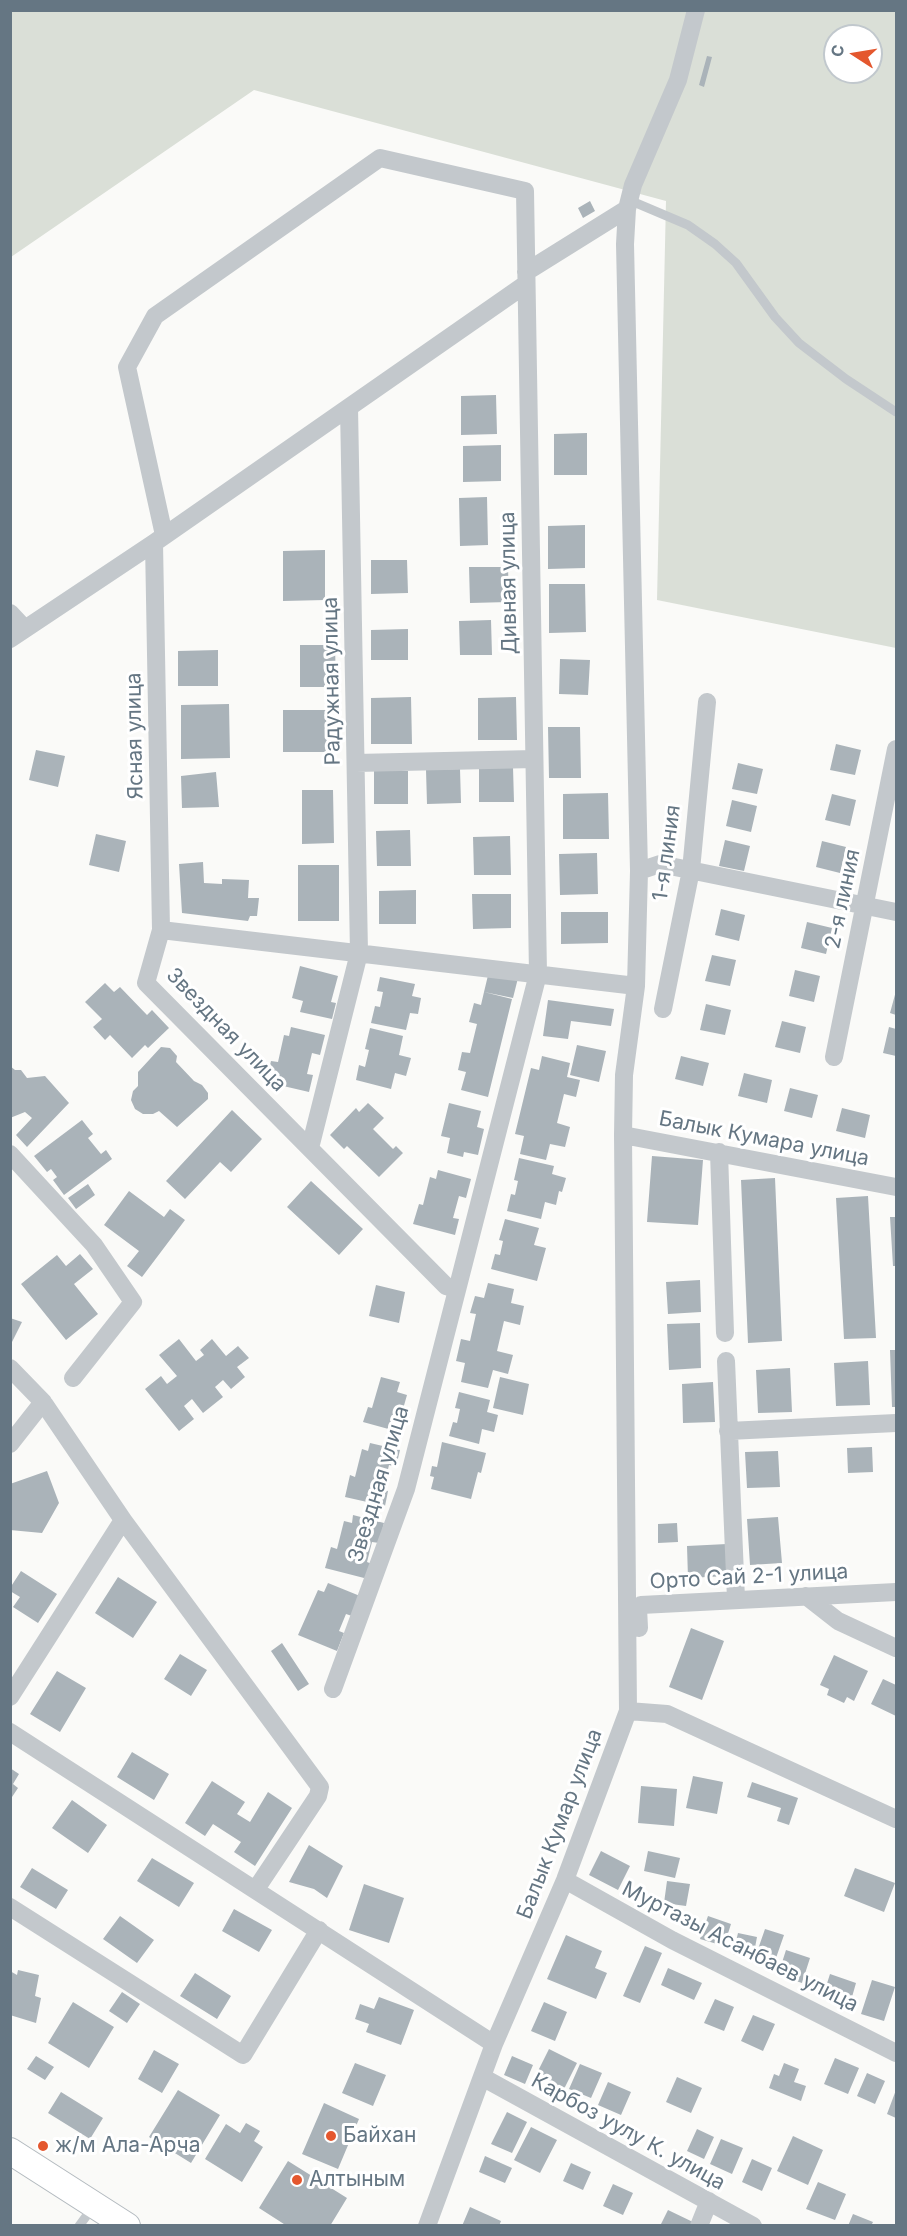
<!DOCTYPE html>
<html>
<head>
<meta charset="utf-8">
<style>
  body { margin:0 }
  #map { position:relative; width:907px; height:2236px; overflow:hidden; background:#fafaf8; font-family:Inter,sans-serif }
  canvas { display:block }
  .frame { position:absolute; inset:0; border:12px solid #657683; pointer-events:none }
  .north { position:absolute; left:823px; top:24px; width:60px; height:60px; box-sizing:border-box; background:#fff; border:2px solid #c1c8cd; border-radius:50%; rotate:282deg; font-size:16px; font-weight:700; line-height:24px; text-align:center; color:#657683 }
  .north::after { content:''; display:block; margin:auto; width:21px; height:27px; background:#e4572e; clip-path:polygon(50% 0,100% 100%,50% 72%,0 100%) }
</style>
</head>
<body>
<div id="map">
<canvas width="907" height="2236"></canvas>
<div class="frame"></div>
<div class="north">С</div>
</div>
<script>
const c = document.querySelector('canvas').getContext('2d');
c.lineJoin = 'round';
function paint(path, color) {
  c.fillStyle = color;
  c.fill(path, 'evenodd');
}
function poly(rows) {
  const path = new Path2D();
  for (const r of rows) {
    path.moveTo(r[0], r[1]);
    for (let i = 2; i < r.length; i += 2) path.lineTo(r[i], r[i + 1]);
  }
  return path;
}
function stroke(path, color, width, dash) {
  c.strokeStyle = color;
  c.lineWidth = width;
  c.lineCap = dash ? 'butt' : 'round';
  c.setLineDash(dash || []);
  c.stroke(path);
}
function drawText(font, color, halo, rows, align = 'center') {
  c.font = font + ' Inter,sans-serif';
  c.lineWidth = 6;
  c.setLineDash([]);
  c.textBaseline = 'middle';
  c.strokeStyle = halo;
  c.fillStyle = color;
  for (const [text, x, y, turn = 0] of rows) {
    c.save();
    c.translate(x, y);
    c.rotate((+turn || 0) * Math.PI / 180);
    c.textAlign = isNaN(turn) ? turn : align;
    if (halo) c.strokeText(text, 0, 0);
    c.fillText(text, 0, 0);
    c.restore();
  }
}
paint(poly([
  [11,11,896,11,896,648,657,600,666,201,254,90,11,257],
  [835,36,871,36,871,72,835,72]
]), '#dadfd7');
paint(poly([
  [707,56,712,57,704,87,699,85],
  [590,201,595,211,583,218,578,208],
  [496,395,497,434,461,435,461,396],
  [587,433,587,475,554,475,554,434],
  [501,445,501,481,463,482,463,446],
  [487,497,488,545,460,546,459,498],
  [585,525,585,568,548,569,548,526],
  [325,550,325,600,283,601,283,551],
  [371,560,407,560,408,593,371,594],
  [469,567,508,567,509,602,470,603],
  [549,584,585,584,586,632,549,633],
  [491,620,492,655,460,655,459,621],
  [408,629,408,660,371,660,371,630],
  [300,645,335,645,336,687,300,687],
  [218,650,218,686,178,686,178,651],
  [560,659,590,660,588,695,559,694],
  [411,697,412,744,371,744,371,698],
  [516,697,517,740,478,740,478,698],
  [229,704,230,758,181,759,181,705],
  [283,710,326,710,327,752,283,752],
  [548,727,580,727,581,778,549,778],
  [836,744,861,750,855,775,830,770],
  [36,750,65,756,58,787,29,780],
  [738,763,763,769,757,794,732,789],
  [513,767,514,802,479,802,479,768],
  [460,769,461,803,427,804,426,770],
  [374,771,408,771,408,804,374,804],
  [216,772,219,807,182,808,181,776],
  [302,790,333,790,334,843,302,844],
  [608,793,609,839,563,839,563,794],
  [832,794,856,800,850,826,825,820],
  [732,800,757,806,751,832,726,826],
  [410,830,411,866,377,866,376,831],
  [96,834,126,841,119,872,89,865],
  [510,836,511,875,474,875,473,837],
  [725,840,750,846,744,871,719,866],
  [822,841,846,847,840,873,816,867],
  [597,853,598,894,560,895,559,854],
  [203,862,204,883,222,884,222,879,249,880,248,898,259,898,257,916,250,916,248,921,182,913,179,864],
  [298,865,339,865,339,921,298,921],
  [416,890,416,924,379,924,379,891],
  [472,894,511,894,511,928,473,929],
  [721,909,745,915,739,941,715,935],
  [561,912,608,912,608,943,561,944],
  [807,922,832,928,826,954,801,948],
  [712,955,736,960,730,986,705,981],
  [300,966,338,976,331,1002,336,1003,332,1019,300,1012,303,1001,292,998],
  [490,967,519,974,513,998,484,992],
  [795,970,820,976,814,1002,789,996],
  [380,977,415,984,412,996,421,998,418,1014,410,1013,406,1030,371,1023,375,1006,380,1007,383,992,377,991],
  [105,983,114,992,120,987,147,1015,152,1010,169,1028,148,1048,145,1045,132,1058,110,1035,105,1040,93,1027,102,1019,85,1002],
  [896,991,896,1015,890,1013],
  [484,992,512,999,488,1097,461,1090,466,1072,458,1070,462,1052,470,1053,477,1024,469,1022,474,1003,481,1005],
  [548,1000,614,1009,611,1026,571,1021,568,1039,543,1036],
  [706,1004,731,1010,725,1035,700,1030],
  [782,1021,806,1027,800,1053,775,1047],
  [291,1027,325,1035,320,1055,312,1053,307,1074,313,1075,309,1092,266,1082,271,1061,278,1062,284,1035,289,1036],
  [889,1027,896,1029,896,1056,883,1053],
  [370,1028,403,1036,399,1055,411,1058,406,1076,395,1073,391,1089,356,1080,359,1065,365,1067,369,1050,365,1049],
  [577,1045,606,1051,599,1082,570,1075],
  [161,1047,170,1048,177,1056,176,1062,194,1081,202,1085,208,1093,208,1099,177,1127,159,1111,153,1114,143,1114,135,1109,131,1100,133,1091,138,1086,138,1072],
  [542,1056,570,1063,567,1077,580,1080,576,1097,564,1094,557,1123,570,1127,565,1147,550,1144,546,1160,520,1154,524,1136,515,1134,531,1068,539,1070],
  [681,1056,709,1063,703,1086,675,1079],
  [10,1066,15,1070,21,1070,27,1078,45,1076,69,1103,27,1147,16,1135,32,1118,25,1112,10,1118],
  [744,1073,772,1080,767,1103,738,1096],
  [790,1088,818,1095,812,1118,784,1111],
  [368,1103,384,1118,373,1129,393,1149,396,1146,403,1153,379,1177,347,1146,344,1149,330,1135,356,1108,359,1112],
  [449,1103,481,1111,477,1127,484,1129,478,1155,464,1152,463,1157,447,1153,450,1138,441,1136],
  [842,1108,870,1115,865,1138,836,1131],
  [232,1110,262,1139,231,1172,220,1162,185,1199,166,1181],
  [82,1120,93,1134,88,1138,101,1154,106,1150,112,1159,64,1195,53,1180,57,1177,51,1169,47,1172,34,1156],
  [652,1156,703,1160,698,1225,647,1222],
  [519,1158,554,1166,552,1174,566,1178,562,1192,559,1191,556,1205,545,1202,541,1219,507,1211,511,1194,515,1195,518,1181,514,1180],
  [438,1170,471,1179,466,1198,459,1196,453,1218,459,1219,455,1235,413,1224,419,1204,423,1205,430,1177,436,1179],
  [775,1178,782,1341,748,1343,741,1180],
  [311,1181,363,1229,339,1255,287,1207],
  [88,1184,95,1195,76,1209,68,1198],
  [129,1191,164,1217,170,1209,185,1220,142,1277,127,1266,139,1251,104,1225],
  [868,1196,876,1338,844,1339,836,1198],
  [890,1217,896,1217,896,1266,893,1266],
  [505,1219,539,1228,534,1245,546,1248,537,1281,491,1269,495,1254,500,1255,503,1241,499,1240],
  [80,1254,93,1269,74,1284,98,1314,66,1340,21,1284,57,1255,66,1266],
  [700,1280,701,1312,668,1314,666,1282],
  [488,1283,514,1289,511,1303,524,1306,520,1325,504,1321,497,1351,513,1355,508,1374,493,1370,488,1388,461,1382,465,1363,456,1361,461,1339,470,1341,476,1314,470,1313,475,1296,484,1298],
  [376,1285,405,1292,399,1323,369,1316],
  [10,1318,22,1322,12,1342,10,1341],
  [700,1323,701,1368,669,1370,667,1324],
  [179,1339,196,1361,204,1355,200,1350,212,1339,226,1356,238,1346,249,1358,237,1367,245,1377,231,1389,223,1380,215,1387,223,1397,203,1413,192,1399,184,1406,194,1419,179,1431,145,1389,161,1376,167,1384,177,1376,159,1355],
  [890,1350,896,1350,896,1407,892,1407],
  [868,1361,870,1405,836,1406,834,1363],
  [790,1368,792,1412,758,1413,756,1370],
  [381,1377,400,1382,397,1392,407,1395,401,1416,407,1418,403,1433,363,1422,368,1407,372,1408],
  [500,1377,529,1384,523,1415,493,1408],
  [713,1382,715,1422,683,1423,682,1384],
  [459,1392,490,1400,487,1412,498,1415,494,1432,482,1429,479,1444,449,1436,453,1422,457,1423,460,1409,455,1408],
  [442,1442,486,1453,481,1473,478,1472,471,1499,431,1489,434,1477,430,1476,432,1466,437,1467],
  [370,1443,400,1450,396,1467,389,1465,383,1490,388,1491,385,1506,345,1497,350,1475,355,1477,362,1449,368,1451],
  [872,1447,873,1472,848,1473,847,1448],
  [778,1451,780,1487,747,1488,745,1452],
  [47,1471,59,1503,42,1533,10,1530,10,1484],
  [353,1515,384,1523,379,1543,372,1542,367,1562,372,1564,368,1579,325,1568,331,1547,337,1549,344,1521,352,1523],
  [778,1517,782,1563,750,1565,747,1519],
  [677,1523,678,1542,658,1543,658,1524],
  [727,1544,728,1576,688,1578,687,1546],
  [21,1571,57,1594,38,1623,13,1607,20,1597,10,1591,10,1588],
  [118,1577,157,1602,133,1638,95,1613],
  [328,1583,360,1596,352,1616,346,1614,339,1631,344,1633,337,1651,298,1635,318,1590,324,1592],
  [691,1628,724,1641,702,1700,669,1687],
  [282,1643,309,1684,298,1691,271,1651],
  [180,1654,207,1670,191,1696,164,1679],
  [834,1655,868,1671,854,1701,847,1697,844,1703,827,1695,829,1689,820,1685],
  [57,1671,86,1688,60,1732,30,1714],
  [883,1679,896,1685,896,1716,871,1704],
  [132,1752,169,1774,154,1800,117,1777],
  [10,1768,19,1774,13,1784,18,1788,10,1800],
  [693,1776,723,1782,717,1814,686,1808],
  [212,1781,245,1802,237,1814,250,1822,268,1792,292,1808,255,1866,234,1852,241,1842,213,1824,205,1836,185,1823],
  [752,1782,798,1798,789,1825,777,1821,781,1808,747,1797],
  [641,1786,677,1789,674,1826,638,1823],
  [72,1800,107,1825,88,1853,52,1828],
  [309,1845,343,1866,327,1898,314,1889,289,1882],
  [601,1851,630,1866,618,1890,589,1875],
  [648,1851,680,1858,675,1878,644,1871],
  [152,1858,194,1883,179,1907,137,1881],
  [32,1868,68,1890,56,1909,20,1887],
  [855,1868,895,1883,884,1912,844,1896],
  [667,1881,690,1884,686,1906,664,1903],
  [364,1884,404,1898,389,1943,349,1930],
  [234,1909,272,1930,259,1952,222,1931],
  [120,1916,154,1940,137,1963,103,1939],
  [708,1916,731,1924,724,1946,700,1939],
  [765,1929,784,1935,776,1958,757,1952],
  [738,1933,757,1937,753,1958,733,1954],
  [566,1935,602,1951,595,1968,607,1973,596,1999,547,1979],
  [645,1946,662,1953,640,2003,623,1996],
  [786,1950,810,1958,802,1983,778,1975],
  [668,1968,702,1983,694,2000,661,1985],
  [18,1970,39,1975,35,1996,41,1998,36,2023,10,2015,10,1971,17,1975],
  [195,1973,231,1996,217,2019,180,1996],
  [830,1974,856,1983,850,2004,823,1996],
  [872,1980,895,1987,884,2021,861,2014],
  [122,1992,140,2004,127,2023,109,2011],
  [379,1997,414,2010,401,2045,366,2032,369,2024,355,2019,360,2004,374,2009],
  [715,1999,734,2007,724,2031,704,2023],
  [73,2002,114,2027,89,2068,48,2043],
  [544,2002,567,2012,555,2041,531,2031],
  [753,2015,775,2024,763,2051,741,2041],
  [549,2049,577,2063,564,2089,536,2075],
  [154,2050,179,2064,162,2093,138,2079],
  [36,2056,54,2067,45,2080,27,2069],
  [512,2056,533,2065,525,2084,504,2075],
  [835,2058,859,2068,848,2094,824,2084],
  [355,2063,386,2075,373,2106,342,2093],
  [784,2063,799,2069,794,2082,806,2086,801,2101,769,2088,774,2074,779,2076],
  [580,2064,602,2073,591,2098,569,2089],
  [867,2073,885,2081,875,2104,857,2096],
  [677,2077,702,2088,691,2113,666,2102],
  [608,2082,631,2092,621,2115,598,2105],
  [178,2090,220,2115,191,2163,149,2137],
  [896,2090,896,2118,887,2114],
  [61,2092,103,2118,90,2139,48,2113],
  [324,2103,359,2119,338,2169,302,2154],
  [507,2112,527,2122,512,2153,491,2144],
  [246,2123,260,2131,254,2141,263,2147,242,2182,205,2159,226,2124,240,2133],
  [531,2127,557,2140,540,2173,514,2160],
  [697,2129,714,2137,704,2159,687,2151],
  [793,2136,823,2150,808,2185,777,2171],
  [721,2139,743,2148,732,2174,710,2164],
  [485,2156,512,2168,505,2183,479,2172],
  [752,2159,772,2168,762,2191,742,2182],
  [288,2161,347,2198,330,2226,287,2226,259,2208],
  [571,2163,591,2172,583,2190,563,2181],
  [818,2182,846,2194,835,2220,806,2209],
  [613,2184,633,2193,623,2215,603,2206],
  [470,2207,501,2221,499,2226,462,2226],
  [668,2210,695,2223,694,2226,660,2226],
  [853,2214,873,2222,871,2226,848,2226]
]), '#aab3b9');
const secondary = poly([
  [10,2151,127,2226]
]);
stroke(secondary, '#b3babf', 28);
stroke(poly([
  [629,200,688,225,715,244,736,263,775,317,799,343,846,379,896,412],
  [79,2226,93,2207]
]), '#c3c8cc', 9);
stroke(poly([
  [526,272,627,209],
  [164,535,127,367,155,316,380,158,525,191,538,974,406,1489,333,1689],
  [154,543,161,930,146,983,446,1286,457,1289],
  [10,613,25,629],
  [10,639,154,543,526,284],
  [356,763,534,759],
  [639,871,660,864,896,912],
  [161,930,636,986],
  [663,1009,691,870,707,702],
  [834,1057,896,749],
  [623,1135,896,1187],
  [310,1148,359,953,349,407],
  [719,1152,725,1333],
  [10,1154,94,1245,133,1302,73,1378],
  [726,1361,736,1599],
  [10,1368,43,1402,123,1520,320,1787,318,1796,256,1889],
  [728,1431,896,1423],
  [10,1444,43,1402],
  [806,1596,838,1621,896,1648],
  [639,1628,638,1608,641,1605,896,1592],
  [10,1697,123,1520],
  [628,1711,623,1135,624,1075,636,986,639,871,625,244,627,209,633,185,678,80,696,10],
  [10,1732,494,2044],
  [565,1880,672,1940,896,2053],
  [10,1907,243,2055,319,1930],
  [482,2077,753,2226],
  [427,2226,494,2044,565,1880,628,1711,667,1714,896,1819],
  [699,2226,709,2201]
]), '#c3c8cc', 18);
stroke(secondary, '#fff', 26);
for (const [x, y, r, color] of [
  [331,2136,6,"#e4572e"],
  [43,2146,6,"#e4572e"],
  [297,2180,6,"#e4572e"]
]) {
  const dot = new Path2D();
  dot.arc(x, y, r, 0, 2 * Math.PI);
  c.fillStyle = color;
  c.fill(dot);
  stroke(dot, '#fff', 2);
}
drawText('21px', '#657683', '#fff', [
  ["Дивная улица",509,583,-91],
  ["Радужная улица",332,681,-91],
  ["Ясная улица",135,736,-91],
  ["1-я линия",667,853,-82],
  ["2-я линия",843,899,-78],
  ["Звездная улица",226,1030,46],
  ["Балык Кумара улица",764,1139,11],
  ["Звездная улица",379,1484,-73],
  ["Орто Сай 2-1 улица",749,1577,-3],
  ["Балык Кумар улица",560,1824,-69],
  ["Муртазы Асанбаев улица",740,1947,27],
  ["Карбоз уулу К. улица",628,2132,29]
]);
drawText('21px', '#657683', '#fff', [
  ["Байхан",343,2136],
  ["ж/м Ала-Арча",55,2146],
  ["Алтыным",309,2180]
], 'left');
</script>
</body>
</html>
